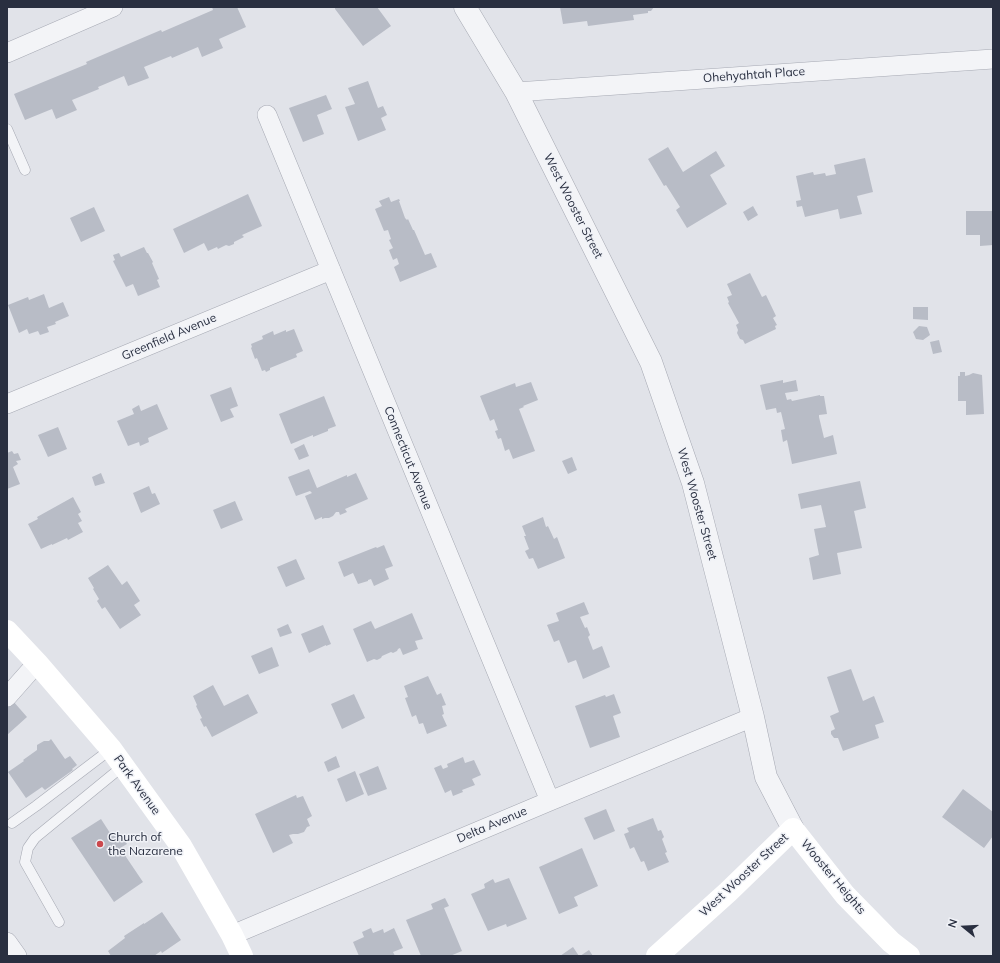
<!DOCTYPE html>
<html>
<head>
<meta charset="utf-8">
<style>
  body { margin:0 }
  #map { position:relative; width:1000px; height:963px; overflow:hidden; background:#e1e3e9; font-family:Mulish,sans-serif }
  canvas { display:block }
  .frame { position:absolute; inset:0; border:8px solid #292f40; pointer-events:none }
  .north { position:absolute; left:944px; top:907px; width:40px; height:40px; -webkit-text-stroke:3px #f0f2f7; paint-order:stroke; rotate:288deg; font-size:11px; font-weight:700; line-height:16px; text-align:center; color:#292f40 }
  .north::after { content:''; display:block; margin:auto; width:14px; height:18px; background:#292f40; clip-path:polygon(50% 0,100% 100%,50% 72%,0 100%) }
</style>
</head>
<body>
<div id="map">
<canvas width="1000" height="963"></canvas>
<div class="frame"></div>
<div class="north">N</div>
</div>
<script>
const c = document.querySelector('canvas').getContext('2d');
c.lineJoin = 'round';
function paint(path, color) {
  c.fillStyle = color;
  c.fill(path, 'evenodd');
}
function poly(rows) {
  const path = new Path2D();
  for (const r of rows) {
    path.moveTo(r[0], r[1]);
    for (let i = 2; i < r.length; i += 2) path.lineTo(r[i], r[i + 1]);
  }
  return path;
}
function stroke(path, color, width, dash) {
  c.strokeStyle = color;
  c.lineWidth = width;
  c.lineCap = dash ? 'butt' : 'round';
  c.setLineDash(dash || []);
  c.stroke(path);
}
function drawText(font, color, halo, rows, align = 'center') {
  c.font = font + ' Mulish,sans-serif';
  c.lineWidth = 3;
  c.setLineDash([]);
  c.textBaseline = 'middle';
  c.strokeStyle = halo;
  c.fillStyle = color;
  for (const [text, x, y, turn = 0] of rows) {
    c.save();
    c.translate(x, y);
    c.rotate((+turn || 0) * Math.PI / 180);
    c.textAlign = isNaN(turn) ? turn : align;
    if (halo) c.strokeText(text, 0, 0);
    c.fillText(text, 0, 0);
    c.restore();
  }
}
paint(poly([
  [212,7,237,7,246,27,219,39,223,48,202,57,198,47,172,58,171,56,144,67,149,78,128,86,124,76,98,87,99,89,72,100,77,110,56,119,52,109,25,120,14,94,87,64,86,62,161,30,162,32,213,10],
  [336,7,377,7,391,26,363,46,335,9,335,8],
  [560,7,654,7,651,11,648,11,648,13,633,15,634,20,588,26,587,21,563,24],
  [368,81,378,108,383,106,387,115,381,118,386,130,358,141,345,107,355,104,348,88],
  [326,95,332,109,317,115,324,134,303,142,289,108],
  [668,147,683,172,716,151,725,166,710,175,727,204,687,228,676,210,680,207,666,185,664,186,648,159],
  [865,158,873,192,857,196,862,214,840,219,838,209,805,217,802,206,797,207,796,201,801,200,796,176,813,172,814,175,825,173,826,176,836,174,834,165],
  [248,194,262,226,242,235,244,237,234,242,234,244,229,246,226,245,218,249,217,247,208,251,204,243,184,253,173,229],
  [389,197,391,202,399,199,400,201,399,201,405,218,407,220,408,219,413,230,414,230,425,255,431,253,437,267,400,282,394,267,399,264,397,258,393,260,389,250,393,248,389,240,391,239,388,230,384,231,375,209,382,206,379,201],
  [753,206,758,215,748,221,743,212],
  [94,207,105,231,81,242,70,218],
  [966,211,993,211,993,245,980,246,980,235,966,235],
  [144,247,147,253,148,253,153,262,152,263,159,279,157,280,160,287,138,296,133,284,126,287,113,261,115,260,113,255,119,253,121,257],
  [750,273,762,297,766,295,776,316,773,318,777,325,775,326,776,329,745,344,743,340,740,339,737,333,738,330,736,325,739,323,728,303,729,302,727,297,732,295,727,284],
  [44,294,49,308,63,302,69,316,55,322,56,324,47,327,49,332,40,335,38,331,29,334,27,329,19,333,8,305,28,297,29,300],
  [913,307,928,307,928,320,913,319],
  [919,326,927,327,930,335,923,340,916,339,913,332],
  [294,329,303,351,296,354,297,357,270,368,270,370,266,372,265,370,262,371,257,358,255,359,251,348,252,347,251,344,263,339,262,336,273,331,274,335,286,330,286,332],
  [939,340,942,352,933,354,930,342],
  [960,372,965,372,965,376,969,375,973,373,982,375,984,414,966,415,966,401,958,401,958,376,960,376],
  [783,380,783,383,796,380,798,391,785,393,787,400,791,399,792,401,820,395,820,396,824,396,827,414,819,415,819,417,824,438,833,435,837,454,792,464,787,440,783,442,781,430,785,429,781,412,777,413,776,408,766,410,760,385],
  [531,382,538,400,523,406,524,407,519,409,535,451,513,459,509,449,505,451,501,438,498,439,495,431,498,430,494,419,490,421,480,396,515,383,516,387],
  [231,387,238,406,230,409,234,417,221,422,210,395],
  [324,396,336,426,328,429,328,431,313,437,313,435,291,444,279,414],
  [157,404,168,429,148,438,149,442,140,446,139,442,128,446,117,421,134,414,132,409,139,405,141,411],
  [58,427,67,449,48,457,38,435],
  [304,444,309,456,299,460,294,449],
  [12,451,14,454,18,453,21,460,16,461,18,464,13,467,20,484,7,489,7,453],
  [572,457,577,470,568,474,562,461],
  [309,469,317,488,347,475,347,477,356,473,368,499,345,509,347,512,340,515,339,512,336,512,333,516,329,518,325,518,322,519,322,517,315,520,305,496,312,493,310,491,296,496,288,477],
  [101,473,105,483,95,486,92,477],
  [860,481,866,508,854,511,862,548,837,553,841,574,813,580,809,558,819,555,814,529,826,527,821,505,801,509,798,494],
  [149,486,152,494,155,493,160,504,141,513,133,493],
  [73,497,81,512,78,514,82,521,78,523,83,532,68,540,67,538,52,545,52,544,41,549,28,524,38,519,37,517],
  [235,501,243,520,221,529,213,510],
  [543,517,546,527,548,526,554,539,557,537,565,558,538,569,533,558,529,559,525,551,529,549,524,536,526,536,522,526],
  [384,545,393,566,385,569,389,579,374,586,371,579,368,580,368,581,358,584,353,573,344,577,338,562,376,547,377,548],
  [296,559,305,579,286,587,277,567],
  [108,565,122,585,127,581,140,601,134,605,141,615,120,629,105,607,102,609,97,601,99,599,93,589,94,588,88,578],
  [584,602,589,614,580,617,585,628,587,627,590,635,588,637,593,650,602,646,610,667,583,679,576,660,568,663,559,640,554,642,547,625,559,621,556,613],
  [412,613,423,639,415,641,418,649,403,655,400,648,398,649,397,651,393,653,391,652,382,656,381,658,377,660,374,659,367,662,353,629,371,621,375,629],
  [288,624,292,633,280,637,277,629],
  [323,625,331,644,326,646,326,645,309,653,301,634],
  [272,647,279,666,259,674,251,656],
  [851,669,863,701,874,696,884,722,875,725,879,738,843,751,838,738,834,738,831,734,831,731,835,729,830,716,839,712,827,677],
  [428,676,437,695,441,693,446,705,442,706,444,714,442,715,447,726,427,734,423,723,419,724,416,715,412,717,405,698,408,697,404,686],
  [213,685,224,706,248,694,258,713,212,737,206,726,204,727,200,719,202,718,196,706,197,705,193,696],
  [354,694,365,718,342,729,331,704],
  [614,694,621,713,613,716,620,737,590,748,575,706,605,695,606,697],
  [13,701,27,717,7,735,7,707],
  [51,739,65,759,70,756,77,765,72,769,73,770,45,790,42,787,26,798,8,772,24,761,23,760,37,750,37,745,44,741,49,741],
  [336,756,340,767,328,772,324,762],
  [463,757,465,763,474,760,481,775,472,779,475,785,462,790,463,792,453,796,451,790,445,793,434,768,441,765,443,769,448,767,447,764],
  [378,766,387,789,368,796,359,774],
  [355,771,364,794,346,802,337,779],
  [963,789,993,812,993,836,984,848,942,817],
  [296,795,297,798,303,796,312,816,307,819,310,826,307,827,304,832,298,834,293,834,289,835,293,843,273,853,255,814],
  [606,809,615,831,594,840,584,818],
  [653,818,658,831,661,830,664,837,662,839,667,852,665,853,669,862,648,871,644,861,641,862,634,847,630,849,624,834,629,832,627,828],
  [101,819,112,836,119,832,127,844,120,848,143,882,114,902,71,838],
  [582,848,598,886,574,897,578,906,559,914,539,867],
  [509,878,527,919,507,927,506,924,488,931,471,894,485,888,484,884,493,879,495,883],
  [445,898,449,906,444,908,462,951,450,956,421,956,406,920,433,909,431,904],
  [162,912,181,940,162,953,161,951,154,956,111,956,108,951,125,938,124,936,144,923,144,924],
  [371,928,373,933,383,929,384,933,394,928,403,948,393,952,395,956,359,956,353,942,364,937,362,932],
  [573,947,579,956,560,956],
  [589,950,593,956,580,956]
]), '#b8bcc6');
const service = poly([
  [7,129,25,170],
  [12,823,36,806,111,749],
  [59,922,25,862,28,848,35,838,123,766]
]);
const minor = poly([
  [7,53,113,7],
  [516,92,993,59],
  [267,115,550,801],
  [7,404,331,270],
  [7,697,37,663],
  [232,935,550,801,753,717],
  [7,942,17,956]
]);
const tertiary = poly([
  [465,7,516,92,651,362,693,483,753,717,766,777,793,829]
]);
stroke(service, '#a6a9b3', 11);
stroke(minor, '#a6a9b3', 20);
stroke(tertiary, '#a6a9b3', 23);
stroke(service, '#f3f4f7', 10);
stroke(minor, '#f3f4f7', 19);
stroke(tertiary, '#f3f4f7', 22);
stroke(poly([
  [7,631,37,663,111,749,181,846,232,935,242,956],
  [657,956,728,892,793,829,845,895,891,942,909,956]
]), '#fff', 22);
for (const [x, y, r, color] of [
  [100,844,4,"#cb484d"]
]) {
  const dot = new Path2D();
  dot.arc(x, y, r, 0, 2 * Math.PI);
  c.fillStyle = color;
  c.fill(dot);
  stroke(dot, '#f0f2f7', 1.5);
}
drawText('12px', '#292f40', '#f0f2f7', [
  ["Ohehyahtah Place",754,75,-4],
  ["West Wooster Street",573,206,63],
  ["Greenfield Avenue",169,337,-23],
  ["Connecticut Avenue",408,458,68],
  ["West Wooster Street",697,504,74],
  ["Park Avenue",137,785,54],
  ["Delta Avenue",492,825,-23],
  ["West Wooster Street",744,875,-43],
  ["Wooster Heights",833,877,50]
]);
drawText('12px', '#292f40', '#f0f2f7', [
  ["Church of",108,837],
  ["the Nazarene",108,851]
], 'left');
</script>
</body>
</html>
